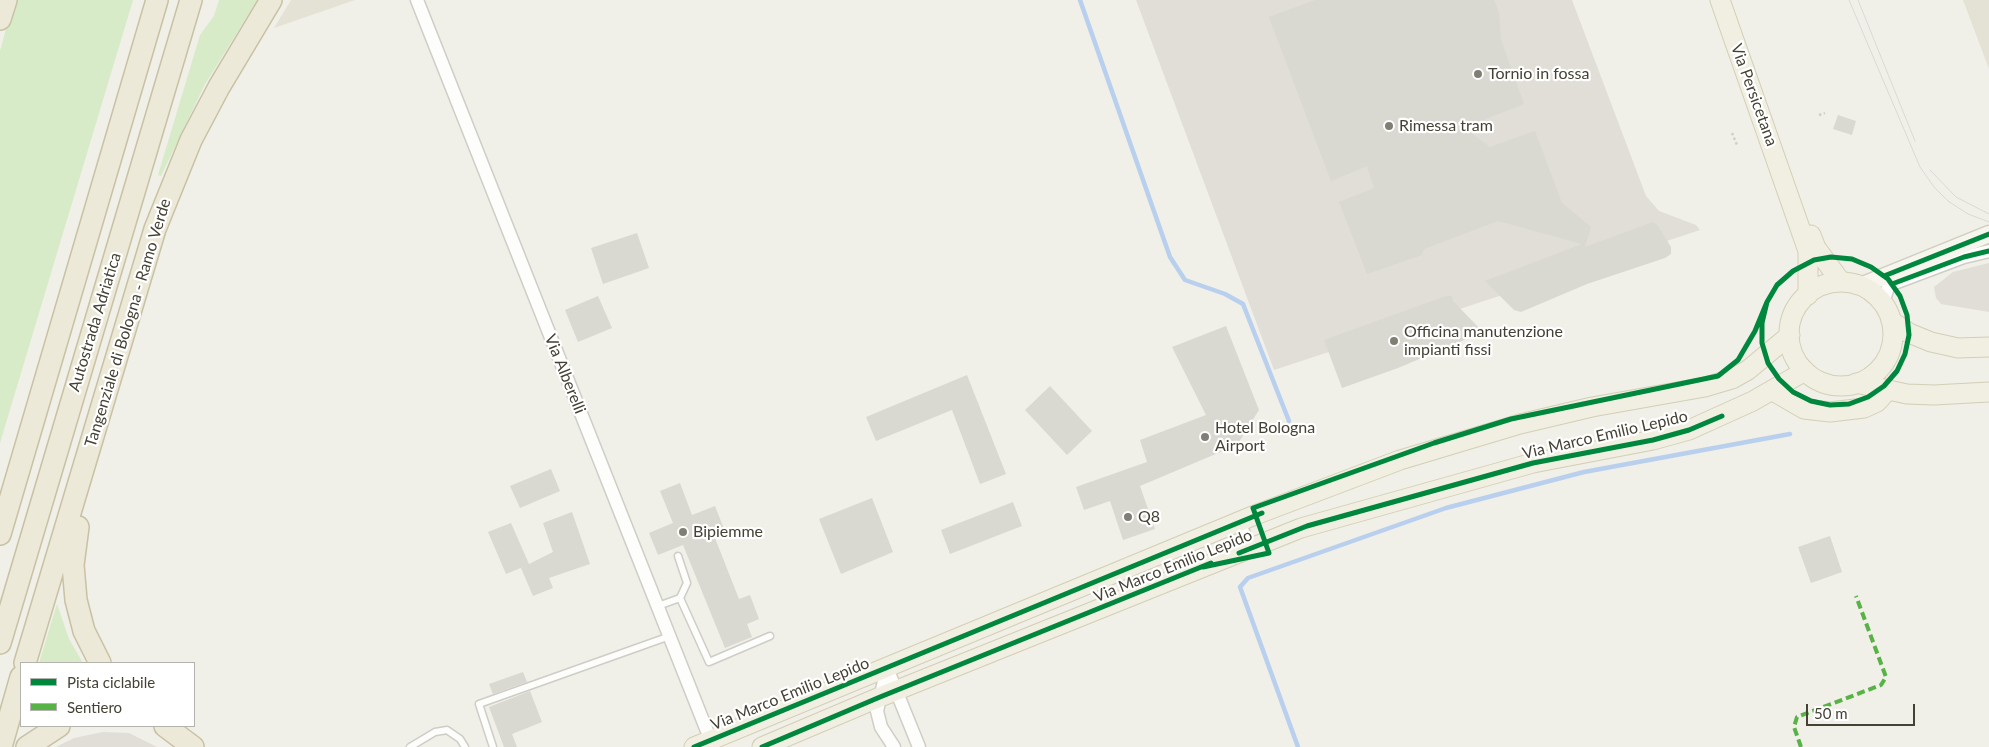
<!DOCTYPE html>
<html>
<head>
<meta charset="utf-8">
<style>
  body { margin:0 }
  #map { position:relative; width:1989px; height:747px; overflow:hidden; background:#f0efe8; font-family:Lato,sans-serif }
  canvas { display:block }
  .legend { position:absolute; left:20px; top:662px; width:175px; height:65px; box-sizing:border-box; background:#fff; border:1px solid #b5b3ae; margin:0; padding:6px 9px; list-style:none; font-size:15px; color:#454235 }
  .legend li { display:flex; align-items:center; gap:10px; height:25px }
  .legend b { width:25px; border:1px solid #b5b3ae }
  .scale { position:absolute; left:1806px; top:704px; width:109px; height:22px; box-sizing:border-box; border:2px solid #454235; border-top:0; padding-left:6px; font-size:15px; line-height:18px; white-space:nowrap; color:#454235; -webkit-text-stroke:4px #fff; paint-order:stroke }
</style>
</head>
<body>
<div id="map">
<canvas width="1989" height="747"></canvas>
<ul class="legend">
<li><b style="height:6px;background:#00873e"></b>Pista ciclabile</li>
<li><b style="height:6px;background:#57b346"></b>Sentiero</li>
</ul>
<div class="scale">50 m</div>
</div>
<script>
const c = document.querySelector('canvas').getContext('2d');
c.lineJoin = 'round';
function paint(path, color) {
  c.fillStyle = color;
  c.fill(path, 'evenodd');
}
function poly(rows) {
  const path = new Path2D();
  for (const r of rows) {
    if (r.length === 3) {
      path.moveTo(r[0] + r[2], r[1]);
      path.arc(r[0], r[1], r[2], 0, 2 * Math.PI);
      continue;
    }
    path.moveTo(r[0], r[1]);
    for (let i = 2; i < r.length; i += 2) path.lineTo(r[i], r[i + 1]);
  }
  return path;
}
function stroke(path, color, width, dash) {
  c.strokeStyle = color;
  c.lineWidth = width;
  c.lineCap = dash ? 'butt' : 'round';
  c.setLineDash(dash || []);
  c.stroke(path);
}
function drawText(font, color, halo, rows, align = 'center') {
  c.font = font + ' Lato,sans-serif';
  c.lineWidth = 4.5;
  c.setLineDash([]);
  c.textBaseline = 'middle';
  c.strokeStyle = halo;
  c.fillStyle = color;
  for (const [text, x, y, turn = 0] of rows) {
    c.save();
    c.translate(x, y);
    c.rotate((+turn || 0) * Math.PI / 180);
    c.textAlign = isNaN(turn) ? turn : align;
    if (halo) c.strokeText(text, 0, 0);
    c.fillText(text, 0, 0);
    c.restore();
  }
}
paint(poly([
  [291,0,355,0,274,28],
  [1963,0,1989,0,1989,69]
]), '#e4e2d5');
paint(poly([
  [1136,0,1572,0,1646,196,1659,211,1696,225,1700,230,1274,370],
  [1989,263,1989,312,1941,304,1936,298,1934,287,1953,272],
  [103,732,129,733,157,747,56,747,74,738]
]), '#e0ded6');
paint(poly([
  [14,0,133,0,0,443,0,51],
  [219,0,257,0,204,86,161,176,158,175,200,35,214,16],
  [57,604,69,639,83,663,39,663]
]), '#d7ebc8');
stroke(poly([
  [1080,0,1170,257,1185,280,1225,294,1243,304,1289,421],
  [1298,747,1240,587,1248,578,1446,508,1584,472,1790,434]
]), '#b8cfee', 4.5);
paint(poly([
  [1315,0,1494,0,1499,13,1501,40,1524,104,1481,121,1480,125,1467,130,1490,147,1535,131,1562,203,1591,227,1585,247,1653,222,1658,226,1671,247,1671,254,1665,258,1587,284,1521,312,1514,310,1485,281,1582,244,1498,221,1424,249,1422,255,1367,274,1339,202,1374,188,1367,166,1331,181,1269,17],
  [1838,115,1856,121,1852,135,1833,129],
  [637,233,649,268,603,284,591,248],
  [598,296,612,328,578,342,565,310],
  [1446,296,1452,296,1453,301,1483,332,1398,368,1342,388,1324,340],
  [1226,326,1259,410,1237,445,1140,486,1155,529,1123,540,1110,501,1084,510,1076,487,1147,462,1140,440,1206,415,1172,347],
  [967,375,1006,474,980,484,952,410,876,441,866,417],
  [1050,386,1092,431,1067,455,1025,410],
  [551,469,560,491,520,508,510,486],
  [680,483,692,515,715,506,724,529,713,533,739,599,750,595,759,619,747,624,752,637,725,648,683,545,658,555,649,533,673,523,660,491],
  [872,498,893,552,841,574,819,519],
  [1013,502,1022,526,950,554,941,530],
  [572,512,590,564,549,578,553,588,533,596,521,568,528,565,506,574,488,532,511,523,529,564,553,552,543,523],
  [1830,536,1842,572,1811,583,1798,547],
  [523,672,527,682,493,694,489,684],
  [530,691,542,722,512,734,517,747,504,747,489,707]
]), '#d9d8d1');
const lane = poly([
  [678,556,687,583,680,598],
  [658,606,680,598,709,662,770,636],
  [410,747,435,732,447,730,460,739,465,747],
  [493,747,479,704,670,636]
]);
const street = poly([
  [417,0,713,746],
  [1883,303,1888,287,1892,284,1964,257,1989,251],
  [1239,522,1250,548],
  [887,668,919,747],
  [887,668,877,711,881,727,894,747]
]);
const secondary = poly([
  [1863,285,1989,234]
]);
const primary = poly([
  [1720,0,1808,251,1808,295],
  [1811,235,1816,248,1841,282],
  [1841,334,52],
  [1891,321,1909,333,1931,342,1958,348,1989,347],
  [1856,383,1907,394,1934,395,1989,392],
  [1773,391,1804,409,1830,412,1864,408,1877,402,1888,390],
  [694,747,1255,515,1400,460,1520,424,1592,407,1705,387,1732,379,1748,370,1790,335],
  [762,747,880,697,1301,528,1533,463,1653,440,1689,430,1753,401,1805,371]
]);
const highway = poly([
  [0,19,6,0],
  [78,527,73,565,76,600,84,631,100,663],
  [0,534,157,0],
  [0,643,191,0],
  [25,663,155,229,191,140,219,87,271,0],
  [165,726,193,747],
  [1,747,21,677],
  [27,747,59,726]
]);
stroke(lane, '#cecdc6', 9);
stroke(street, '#cecdc6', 15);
stroke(secondary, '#cfcebf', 19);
stroke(primary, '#d2cfb5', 21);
stroke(highway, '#c8c1a3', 24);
stroke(poly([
  [1819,115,1825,113],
  [1732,133,1737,145]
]), '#d1cfca', 2.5, [2.5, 2.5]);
stroke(lane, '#fdfdfc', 6);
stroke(street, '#fdfdfc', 12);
stroke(secondary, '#f6f6ee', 16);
stroke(primary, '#f1efe2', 19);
stroke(highway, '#ece9d8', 21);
stroke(poly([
  [1849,0,1920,167,1934,187,1948,201,1968,214,1989,222],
  [1858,0,1915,141],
  [1930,170,1956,197,1989,214]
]), '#d9d9d8', 1);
stroke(poly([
  [1801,747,1794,727,1797,717,1881,685,1886,677,1856,596]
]), '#57b346', 4, [8, 4]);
stroke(poly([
  [1884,276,1989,234],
  [1892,284,1964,257,1989,251],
  [1239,553,1307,526,1533,463,1653,440,1689,430,1722,416],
  [1203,567,1269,553,1253,508,1434,443,1511,419,1718,376,1738,360,1755,331,1767,302,1777,285,1793,271,1814,260,1831,257,1852,259,1871,267,1888,279,1900,296,1907,315,1909,335,1905,354,1897,371,1884,386,1868,397,1849,404,1830,405,1811,401,1793,392,1779,379,1768,363,1762,343,1762,323,1767,302],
  [694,747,1262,513],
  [762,747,880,697,1211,563]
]), '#00873e', 5);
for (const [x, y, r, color] of [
  [1478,74,5,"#817f74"],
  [1389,126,5,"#817f74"],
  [1394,341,5,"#817f74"],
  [1205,437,5,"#817f74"],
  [1128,517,5,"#817f74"],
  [683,532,5,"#817f74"]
]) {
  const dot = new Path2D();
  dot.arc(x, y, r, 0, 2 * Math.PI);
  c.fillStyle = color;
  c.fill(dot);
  stroke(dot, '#fff', 2);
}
drawText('16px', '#454235', '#fff', [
  ["Tornio in fossa",1488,74],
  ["Rimessa tram",1399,126],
  ["Officina manutenzione",1404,332],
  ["impianti fissi",1404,350],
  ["Hotel Bologna",1215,428],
  ["Airport",1215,446],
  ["Q8",1138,517],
  ["Bipiemme",693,532]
], 'left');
drawText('16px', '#454235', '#fff', [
  ["Via Persicetana",1754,95,70],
  ["Autostrada Adriatica",95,322,-73],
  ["Tangenziale di Bologna - Ramo Verde",128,323,-73],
  ["Via Alberelli",565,374,68],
  ["Via Marco Emilio Lepido",1605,435,-13],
  ["Via Marco Emilio Lepido",1173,566,-22],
  ["Via Marco Emilio Lepido",790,694,-22]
]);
</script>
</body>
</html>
